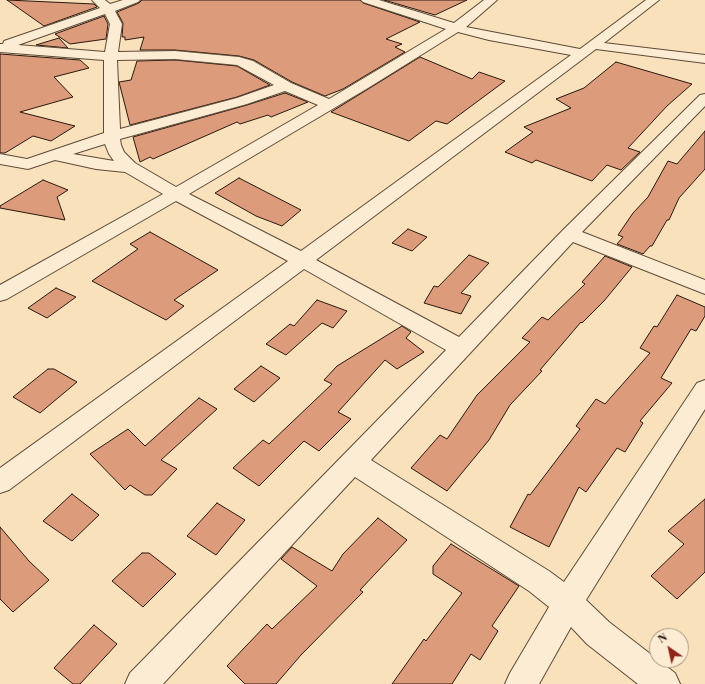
<!DOCTYPE html>
<html>
<head>
<meta charset="utf-8">
<style>
  body { margin:0 }
  #map { position:relative; width:705px; height:684px; overflow:hidden; background:#f9e2bb; font-family:"Libre Bodoni",serif }
  canvas { display:block }
  .north { position:absolute; left:649px; top:628px; width:40px; height:40px; box-sizing:border-box; background:#fbecd3; border:1px solid #a89784; border-radius:50%; rotate:326deg; font-size:11px; font-weight:700; line-height:16px; text-align:center; color:#2b170e }
  .north::after { content:''; display:block; margin:auto; width:14px; height:18px; background:#8f2418; clip-path:polygon(50% 0,100% 100%,50% 72%,0 100%) }
</style>
</head>
<body>
<div id="map">
<canvas width="705" height="684"></canvas>
<div class="north">N</div>
</div>
<script>
const c = document.querySelector('canvas').getContext('2d');
c.lineJoin = 'round';
function paint(path, color) {
  c.fillStyle = color;
  c.fill(path, 'evenodd');
}
function poly(rows) {
  const path = new Path2D();
  for (const r of rows) {
    path.moveTo(r[0], r[1]);
    for (let i = 2; i < r.length; i += 2) path.lineTo(r[i], r[i + 1]);
  }
  return path;
}
function stroke(path, color, width, dash) {
  c.strokeStyle = color;
  c.lineWidth = width;
  c.lineCap = dash ? 'butt' : 'round';
  c.setLineDash(dash || []);
  c.stroke(path);
}
const building = poly([
  [7,0,94,4,97,7,44,26,7,0],
  [142,0,360,0,363,3,420,22,386,39,402,44,395,47,405,52,343,89,325,96,292,82,254,60,239,56,175,50,140,50,144,37,125,40,125,37,122,37,123,23,117,12,139,3,142,0],
  [384,0,467,0,435,15,384,0],
  [104,16,108,24,106,39,70,44,55,34,104,16],
  [59,38,68,48,36,45,59,38],
  [0,54,80,60,89,68,54,77,73,97,20,112,75,126,51,141,33,136,5,153,0,153,0,54],
  [420,57,472,79,479,72,505,81,447,124,436,121,409,141,331,112,420,57],
  [175,60,237,66,270,85,237,97,130,125,119,82,131,80,137,61,175,60],
  [616,62,692,84,667,106,628,148,640,152,621,170,607,165,592,181,536,160,532,163,505,152,533,132,524,127,571,108,556,99,584,88,616,62],
  [285,93,308,102,271,117,268,115,240,124,237,122,153,159,150,157,140,162,133,137,247,105,285,93],
  [705,131,705,169,679,198,669,220,667,220,652,246,650,246,643,254,617,244,623,237,618,235,633,213,648,197,668,161,677,164,705,131],
  [239,178,301,210,282,226,256,216,215,193,239,178],
  [43,180,68,190,57,197,65,220,0,208,0,206,43,180],
  [408,229,427,237,412,251,392,243,408,229],
  [150,232,218,270,174,300,184,306,166,320,92,281,138,249,130,244,150,232],
  [469,255,489,263,461,293,471,296,461,314,424,303,434,286,438,287,469,255],
  [605,256,632,267,604,301,582,323,581,322,540,370,542,371,510,405,489,440,447,491,411,468,440,435,447,439,477,395,530,342,522,338,542,317,548,320,585,284,582,282,605,256],
  [56,288,76,297,47,318,28,308,56,288],
  [677,295,705,307,705,316,696,331,691,329,661,378,672,383,640,421,643,423,625,452,617,448,586,492,579,487,549,547,510,527,528,494,530,495,580,429,576,426,596,399,605,404,650,353,640,348,654,326,657,327,677,295],
  [317,300,347,311,333,328,322,323,286,355,266,344,290,324,294,326,317,300],
  [402,326,411,332,406,338,424,352,397,369,385,360,338,412,351,419,319,451,304,441,259,486,233,468,263,440,269,444,332,384,324,380,337,366,402,326],
  [261,366,280,378,254,402,234,389,261,366],
  [48,369,54,369,77,382,40,413,13,397,48,369],
  [199,398,217,409,161,460,177,469,152,495,145,495,130,485,125,490,90,454,128,429,145,446,199,398],
  [72,494,99,515,72,541,43,521,72,494],
  [705,499,705,572,677,599,651,576,684,544,668,531,705,499],
  [217,503,245,520,216,555,187,536,217,503],
  [378,518,407,540,360,590,363,592,301,655,276,684,245,684,227,666,267,624,272,629,317,586,281,559,292,547,332,571,343,554,378,518],
  [0,527,29,561,49,580,13,612,0,599,0,527],
  [451,544,519,586,492,626,498,631,480,660,471,654,452,684,392,684,424,639,426,641,462,593,433,574,433,566,451,544],
  [142,553,149,553,176,574,143,607,112,581,142,553],
  [94,625,117,644,80,684,73,684,54,668,94,625]
]);
paint(building, '#dc9b7b');
stroke(building, '#2b170e', 1);
const street = poly([
  [92,0,105,0,110,4,123,0,140,0,138,2,115,11,122,24,118,52,175,51,239,57,253,61,291,83,329,99,446,29,363,2,361,0,379,0,454,23,484,0,497,0,466,27,580,49,646,0,659,0,604,43,705,55,705,63,596,49,316,260,459,337,563,230,700,95,705,94,705,106,582,232,705,280,705,294,573,242,371,460,549,571,564,582,697,383,705,380,705,409,586,600,609,622,675,673,680,684,638,684,587,644,571,627,539,684,505,684,510,673,549,607,529,591,355,477,163,684,125,684,130,673,446,350,304,269,9,490,0,493,0,468,288,261,176,201,7,299,0,301,0,285,163,194,125,172,96,169,55,160,28,169,0,164,0,154,27,159,104,133,104,60,0,52,0,44,3,44,4,41,100,8,92,0],
  [105,14,110,24,105,52,18,45,105,14],
  [458,32,489,40,571,55,301,251,189,194,368,88,458,32],
  [175,59,237,65,274,85,237,98,120,129,117,60,175,59],
  [285,91,318,105,176,187,135,163,124,152,121,145,120,139,247,104,285,91],
  [105,144,109,154,114,161,73,154,105,144]
]);
stroke(street, '#5e4a39', 2);
paint(street, '#fbecd3');
</script>
</body>
</html>
